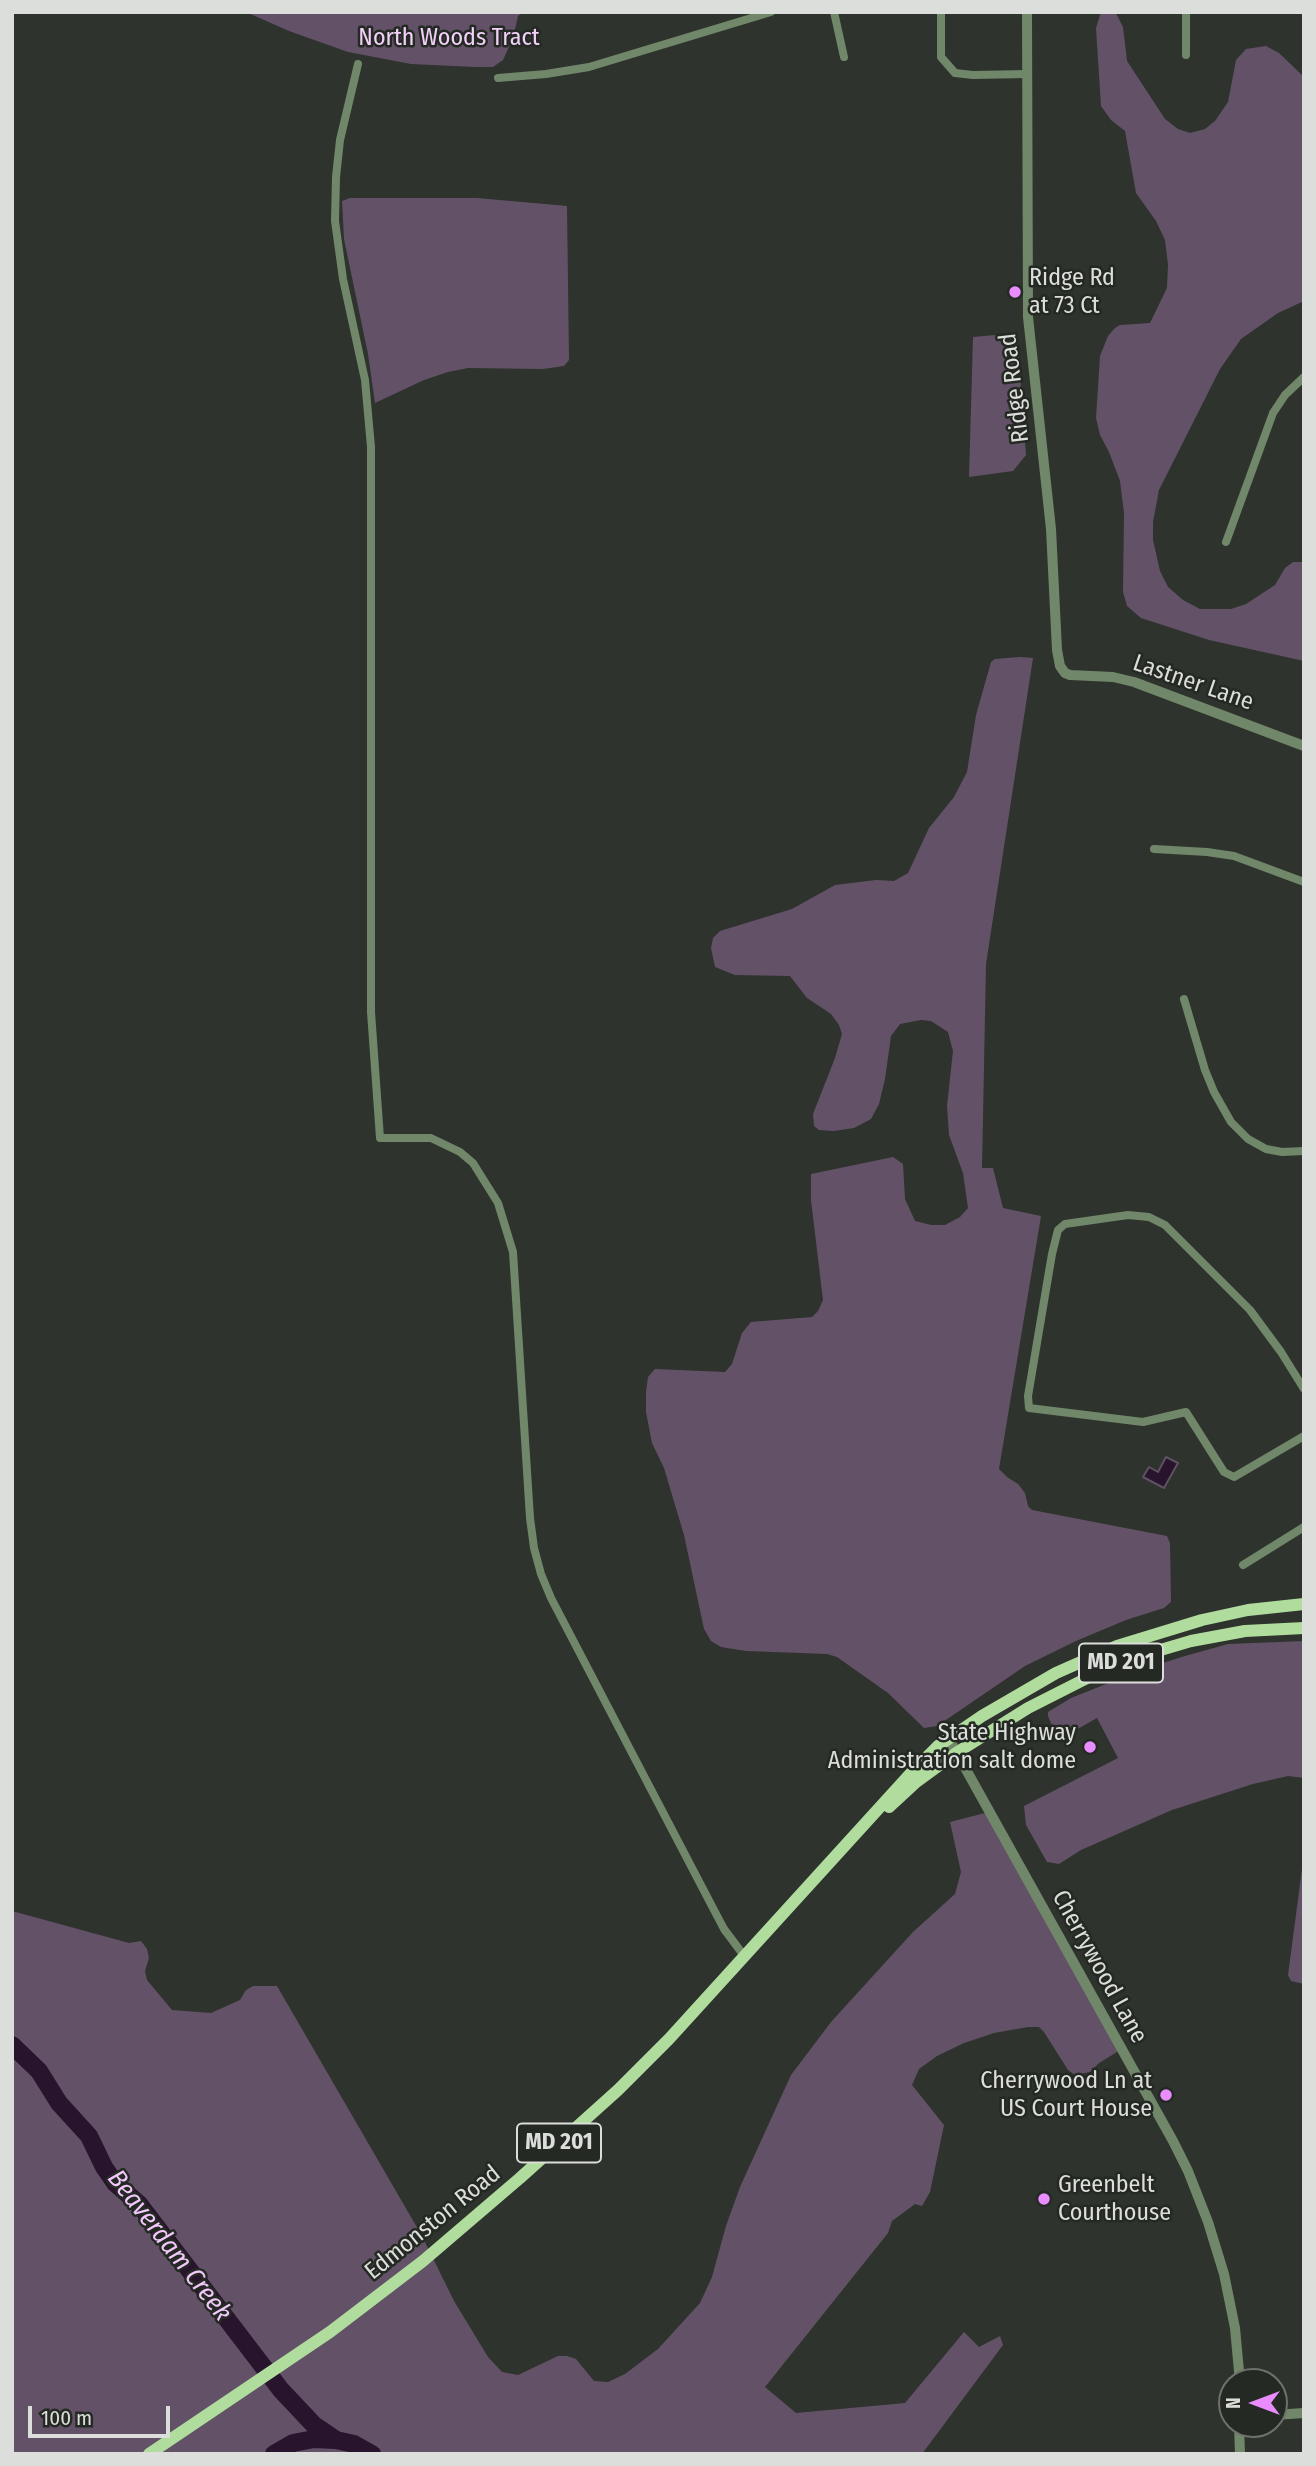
<!DOCTYPE html>
<html>
<head>
<meta charset="utf-8">
<style>
  body { margin:0 }
  #map { position:relative; width:1316px; height:2466px; overflow:hidden; background:#2e332d; font-family:"Fira Sans Condensed",sans-serif }
  canvas { display:block }
  .frame { position:absolute; inset:0; border:14px solid #dbdeda; pointer-events:none }
  .north { position:absolute; left:1218px; top:2368px; width:70px; height:70px; box-sizing:border-box; background:#252923; border:2px solid #6e716c; border-radius:50%; rotate:270deg; font-size:19px; font-weight:700; line-height:28px; text-align:center; color:#dbdeda }
  .north::after { content:''; display:block; margin:auto; width:24px; height:32px; background:#e98dfe; clip-path:polygon(50% 0,100% 100%,50% 72%,0 100%) }
  .scale { position:absolute; left:28px; top:2406px; width:142px; height:32px; box-sizing:border-box; border:4px solid #dbdeda; border-top:0; padding-left:9px; font-size:21px; line-height:24px; white-space:nowrap; color:#dbdeda; -webkit-text-stroke:5px #252923; paint-order:stroke }
</style>
</head>
<body>
<div id="map">
<canvas width="1316" height="2466"></canvas>
<div class="frame"></div>
<div class="north">N</div>
<div class="scale">100 m</div>
</div>
<script>
const c = document.querySelector('canvas').getContext('2d');
c.lineJoin = 'round';
function paint(path, color) {
  c.fillStyle = color;
  c.fill(path, 'evenodd');
}
function poly(rows) {
  const path = new Path2D();
  for (const r of rows) {
    path.moveTo(r[0], r[1]);
    for (let i = 2; i < r.length; i += 2) path.lineTo(r[i], r[i + 1]);
  }
  return path;
}
function stroke(path, color, width, dash) {
  c.strokeStyle = color;
  c.lineWidth = width;
  c.lineCap = dash ? 'butt' : 'round';
  c.setLineDash(dash || []);
  c.stroke(path);
}
function drawText(font, color, halo, rows, align = 'center') {
  c.font = font + ' "Fira Sans Condensed",sans-serif';
  c.lineWidth = 5;
  c.setLineDash([]);
  c.textBaseline = 'middle';
  c.strokeStyle = halo;
  c.fillStyle = color;
  for (const [text, x, y, turn = 0] of rows) {
    c.save();
    c.translate(x, y);
    c.rotate((+turn || 0) * Math.PI / 180);
    c.textAlign = isNaN(turn) ? turn : align;
    if (halo) c.strokeText(text, 0, 0);
    c.fillText(text, 0, 0);
    c.restore();
  }
}
paint(poly([
  [246,12,523,12,518,16,513,38,503,60,493,67,475,67,411,64,348,52,289,31],
  [1101,12,1116,13,1123,27,1127,61,1165,119,1178,129,1190,133,1205,129,1215,121,1228,102,1236,60,1246,49,1266,46,1279,53,1304,77,1304,301,1278,313,1241,339,1220,369,1159,490,1153,522,1153,540,1160,571,1168,587,1183,600,1200,609,1231,609,1246,604,1275,585,1285,568,1293,562,1304,562,1304,661,1209,640,1141,618,1127,606,1123,592,1124,513,1120,481,1109,452,1100,435,1096,418,1100,356,1108,336,1115,328,1120,325,1150,323,1167,288,1168,265,1165,240,1156,221,1136,193,1125,131,1111,120,1101,106,1096,28],
  [350,198,477,198,567,206,569,360,564,366,543,369,468,368,448,372,424,380,375,403,368,354,344,239,342,201],
  [1017,333,1026,455,1013,471,969,477,973,337],
  [1020,657,1033,658,986,964,982,1168,993,1168,1003,1208,1041,1216,999,1469,1007,1477,1018,1484,1025,1493,1028,1506,1032,1510,1167,1536,1170,1543,1171,1602,1164,1608,1126,1620,1076,1641,1025,1666,937,1726,924,1728,888,1693,837,1657,827,1654,746,1651,721,1647,711,1641,704,1629,684,1535,664,1468,652,1443,646,1412,646,1392,648,1377,655,1369,725,1372,732,1364,742,1333,751,1322,812,1317,818,1311,823,1300,811,1200,811,1174,893,1157,903,1164,905,1199,915,1221,931,1225,945,1225,960,1217,968,1208,963,1173,949,1135,947,1106,953,1051,948,1032,931,1021,921,1020,900,1024,891,1036,885,1079,879,1104,871,1119,854,1128,834,1131,819,1130,814,1126,813,1114,835,1058,842,1034,839,1025,831,1014,807,998,790,976,735,975,715,967,711,948,713,938,720,931,792,909,835,885,876,880,894,881,908,873,929,828,954,797,967,772,976,715,991,662,995,659],
  [1304,1641,1304,1778,1288,1776,1253,1784,1172,1810,1081,1850,1059,1864,1047,1862,1026,1825,1024,1806,1118,1758,1097,1718,1058,1740,1048,1716,1048,1712,1071,1698,1144,1669,1185,1656,1228,1644],
  [989,1812,1122,2049,1099,2063,1090,2072,1075,2075,1068,2070,1044,2032,1039,2027,1028,2027,994,2033,964,2043,937,2056,919,2069,912,2085,944,2125,930,2192,922,2206,915,2204,892,2221,888,2233,765,2387,796,2413,905,2403,964,2332,979,2347,1000,2336,1003,2345,922,2454,12,2454,12,1911,129,1943,141,1941,147,1949,149,1958,145,1971,147,1980,172,2010,211,2013,240,2000,246,1990,253,1986,277,1986,422,2236,454,2301,488,2357,502,2372,518,2375,558,2356,567,2356,576,2359,594,2381,608,2382,625,2374,658,2349,700,2303,712,2277,726,2226,740,2187,791,2075,831,2022,913,1932,955,1894,961,1872,950,1822],
  [1304,1854,1304,1984,1291,1981,1288,1975]
]), '#635267');
const water = poly([
  [1166,1457,1178,1463,1164,1488,1143,1477,1149,1467,1158,1472,1166,1457]
]);
paint(water, '#28142d');
stroke(water, '#5e5161', 2);
stroke(poly([
  [12,2045,39,2071,59,2103,89,2136,104,2167,115,2183,139,2204,281,2390,314,2425,336,2440],
  [274,2454,293,2443,314,2439,336,2440,354,2444,372,2454]
]), '#28142d', 18);
stroke(poly([
  [834,12,844,57],
  [941,12,941,57,955,73,973,75,1027,74],
  [1186,12,1186,55],
  [358,64,340,140,336,177,335,221,343,279,365,380,371,447,371,1012,380,1138,431,1138,460,1152,473,1163,498,1203,513,1252,530,1518,534,1548,541,1574,551,1598,714,1910,724,1929,745,1957],
  [498,78,546,74,589,67,771,12],
  [1226,542,1273,413,1285,395,1304,377],
  [1154,849,1207,852,1234,856,1304,882],
  [1184,999,1205,1070,1214,1092,1231,1122,1248,1139,1266,1149,1282,1152,1304,1151],
  [1304,1389,1281,1352,1250,1310,1165,1225,1149,1217,1128,1215,1065,1224,1058,1230,1052,1254,1028,1396,1029,1408,1143,1422,1186,1412,1224,1472,1234,1477,1304,1436],
  [1243,1565,1304,1527]
]), '#718769', 8);
stroke(poly([
  [1027,12,1028,317,1051,529,1057,650,1060,666,1065,673,1070,675,1113,677,1134,682,1304,746],
  [949,1739,1173,2141,1188,2171,1208,2222,1224,2274,1235,2328,1240,2382],
  [1274,2415,1304,2413],
  [1239,2424,1240,2454]
]), '#718769', 10);
stroke(poly([
  [889,1807,915,1783,956,1753,1028,1708,1097,1673,1147,1654,1191,1641,1245,1631,1304,1628],
  [149,2454,330,2332,423,2261,520,2178,618,2090,669,2039,911,1773,938,1746,982,1716,1056,1673,1117,1646,1202,1620,1248,1610,1304,1604]
]), '#b0dc9e', 12);
for (const [x, y, r, color] of [
  [1015,292,7,"#e98dfe"],
  [1090,1747,7,"#e98dfe"],
  [1166,2095,7,"#e98dfe"],
  [1044,2199,7,"#e98dfe"]
]) {
  const dot = new Path2D();
  dot.arc(x, y, r, 0, 2 * Math.PI);
  c.fillStyle = color;
  c.fill(dot);
  stroke(dot, '#252923', 2.5);
}
for (const [x, y, w] of [
  [1121,1663,84],
  [559,2143,84]
]) {
  const box = new Path2D();
  box.roundRect(x - w / 2, y - 19.5, w, 39, 5);
  c.fillStyle = '#252923';
  c.fill(box);
  stroke(box, '#dbdeda', 2);
}
drawText('bold 23px', '#dbdeda', null, [
  ["MD 201",1121,1663],
  ["MD 201",559,2143]
]);
drawText('24px', '#f2d0f9', '#252923', [
  ["North Woods Tract",449,38]
]);
drawText('24px', '#dbdeda', '#252923', [
  ["Ridge Rd",1029,278],
  ["at 73 Ct",1029,306],
  ["State Highway",1076,1733,"right"],
  ["Administration salt dome",1076,1761,"right"],
  ["Cherrywood Ln at",1152,2081,"right"],
  ["US Court House",1152,2109,"right"],
  ["Greenbelt",1058,2185],
  ["Courthouse",1058,2213]
], 'left');
drawText('24px', '#dbdeda', '#252923', [
  ["Ridge Road",1015,388,-97],
  ["Lastner Lane",1193,683,19],
  ["Cherrywood Lane",1099,1967,61],
  ["Edmonston Road",433,2223,-39]
]);
drawText('italic 26px', '#f3c9fd', '#252923', [
  ["Beaverdam Creek",169,2246,52]
]);
</script>
</body>
</html>
